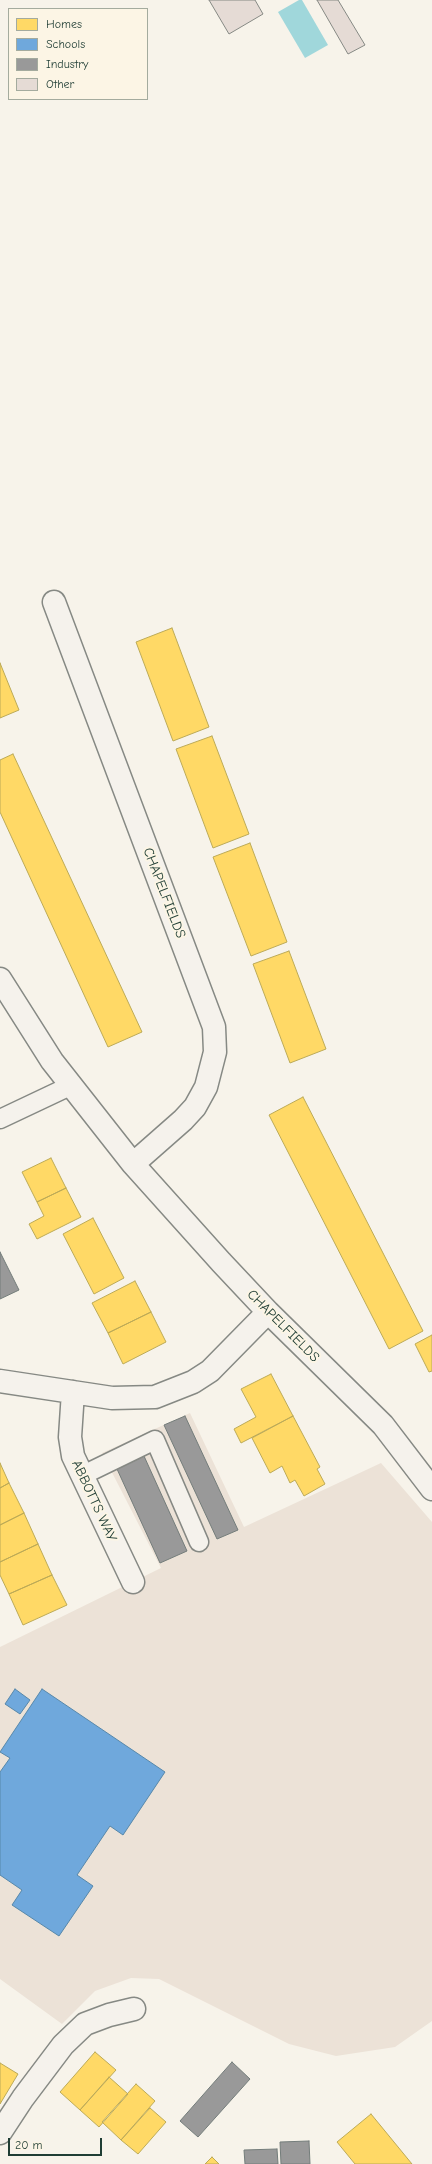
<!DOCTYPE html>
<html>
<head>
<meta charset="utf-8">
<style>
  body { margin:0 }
  #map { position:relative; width:432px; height:2164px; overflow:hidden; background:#f7f3ea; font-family:"Comic Neue",sans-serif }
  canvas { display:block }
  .legend { position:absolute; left:8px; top:8px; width:140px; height:92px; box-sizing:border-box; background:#fcf5e5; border:1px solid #a4ab9e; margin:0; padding:5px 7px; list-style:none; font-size:12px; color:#1f3d34 }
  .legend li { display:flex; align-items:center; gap:8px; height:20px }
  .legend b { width:20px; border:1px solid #a4ab9e }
  .scale { position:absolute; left:8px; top:2138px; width:94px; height:18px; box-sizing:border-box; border:2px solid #1f3d34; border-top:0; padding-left:5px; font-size:12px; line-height:14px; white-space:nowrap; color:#1f3d34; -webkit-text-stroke:3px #fcf5e5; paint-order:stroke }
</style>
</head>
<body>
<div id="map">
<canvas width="432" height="2164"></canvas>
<ul class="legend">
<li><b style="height:11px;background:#ffd966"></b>Homes</li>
<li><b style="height:11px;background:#6fa8dc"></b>Schools</li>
<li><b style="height:11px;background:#999"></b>Industry</li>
<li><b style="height:11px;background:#e5dbd5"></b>Other</li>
</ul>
<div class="scale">20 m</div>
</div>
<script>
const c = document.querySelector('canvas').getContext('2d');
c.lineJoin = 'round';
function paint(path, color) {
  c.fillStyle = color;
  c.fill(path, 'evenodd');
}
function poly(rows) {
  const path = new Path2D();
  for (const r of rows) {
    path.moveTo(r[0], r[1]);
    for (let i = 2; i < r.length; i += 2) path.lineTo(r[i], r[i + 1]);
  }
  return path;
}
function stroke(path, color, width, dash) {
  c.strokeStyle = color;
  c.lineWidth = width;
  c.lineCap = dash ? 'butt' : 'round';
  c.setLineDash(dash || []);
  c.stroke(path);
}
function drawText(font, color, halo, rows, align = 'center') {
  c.font = font + ' "Comic Neue",sans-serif';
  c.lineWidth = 4;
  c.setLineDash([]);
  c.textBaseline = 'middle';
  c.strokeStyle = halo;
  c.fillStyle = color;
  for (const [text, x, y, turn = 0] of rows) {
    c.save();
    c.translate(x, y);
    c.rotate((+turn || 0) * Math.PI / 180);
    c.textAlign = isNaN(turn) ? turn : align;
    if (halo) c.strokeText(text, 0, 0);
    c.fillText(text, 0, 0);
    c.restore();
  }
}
paint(poly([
  [190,1413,244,1527,381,1463,432,1522,432,2021,395,2047,336,2056,289,2044,159,1979,131,1978,95,1991,62,2024,0,1979,0,1647,161,1568,102,1453]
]), '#ece2d7');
paint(poly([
  [299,0,302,0,328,45,305,58,278,12]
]), '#a0d7db');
const homes = poly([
  [172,628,209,727,173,741,136,642,172,628],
  [0,663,19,710,0,718,0,663],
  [212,736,249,834,213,848,176,749,212,736],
  [13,754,142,1032,108,1047,0,812,0,760,13,754],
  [250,843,287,942,251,956,213,857,250,843],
  [289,951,326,1049,290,1063,253,964,289,951],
  [303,1097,423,1331,389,1349,269,1115,303,1097],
  [51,1158,66,1188,37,1202,22,1172,51,1158],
  [66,1188,81,1217,37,1239,29,1224,44,1216,37,1202,66,1188],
  [93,1218,124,1278,94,1294,63,1234,93,1218],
  [135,1281,151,1312,108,1333,92,1303,135,1281],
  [151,1312,166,1342,123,1364,108,1333,151,1312],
  [432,1335,432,1371,429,1372,415,1344,432,1335],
  [271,1374,293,1416,241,1443,234,1429,256,1417,241,1389,271,1374],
  [293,1416,320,1467,317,1469,325,1484,304,1496,295,1480,290,1483,282,1466,270,1473,252,1438,293,1416],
  [0,1463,9,1483,0,1488,0,1463],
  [9,1483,24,1513,0,1525,0,1488,9,1483],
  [24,1513,38,1544,0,1562,0,1525,24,1513],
  [38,1544,52,1575,9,1594,0,1575,0,1562,38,1544],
  [52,1575,67,1605,23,1625,9,1594,52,1575],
  [95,2052,116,2070,80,2110,60,2092,95,2052],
  [0,2063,18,2074,0,2104,0,2063],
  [109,2077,128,2094,99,2127,80,2110,109,2077],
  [136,2084,155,2101,121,2140,102,2122,136,2084],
  [150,2108,166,2122,138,2154,121,2140,150,2108],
  [371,2114,412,2164,355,2164,337,2142,371,2114],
  [212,2157,219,2164,205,2164,212,2157]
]);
paint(homes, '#ffd966');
stroke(homes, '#bcaa57', 1);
const schools = poly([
  [15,1689,30,1700,20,1714,5,1704,15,1689],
  [42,1689,165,1772,123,1835,110,1826,77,1875,93,1886,59,1936,12,1905,22,1890,0,1875,0,1772,10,1758,0,1752,42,1689]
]);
paint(schools, '#6fa8dc');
stroke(schools, '#5788aa', 1);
const industry = poly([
  [0,1252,19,1290,0,1299,0,1252],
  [185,1416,238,1530,217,1539,164,1425,185,1416],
  [144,1456,187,1551,160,1563,117,1469,144,1456],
  [232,2062,250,2079,198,2137,180,2121,232,2062],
  [309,2141,310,2164,281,2164,280,2142,309,2141],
  [277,2149,278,2164,245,2164,244,2150,277,2149]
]);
paint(industry, '#999');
stroke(industry, '#747d7b', 1);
const building = poly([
  [209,0,255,0,263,14,229,34,209,0],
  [317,0,338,0,365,45,348,54,317,0]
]);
paint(building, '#e5dbd5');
stroke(building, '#868984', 1);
const lane = poly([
  [0,1119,72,1085],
  [81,1476,155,1440,199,1542]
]);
const street = poly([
  [54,602,214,1027,215,1052,206,1087,195,1107,183,1120,133,1164],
  [0,979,52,1061,133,1164,221,1262,268,1312,383,1425,432,1489],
  [0,1381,112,1398,155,1397,193,1382,210,1371,268,1312],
  [73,1392,70,1437,73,1456,133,1582],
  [0,2133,23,2098,63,2045,85,2024,109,2015,134,2009]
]);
stroke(lane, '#868984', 21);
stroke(street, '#868984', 25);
stroke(lane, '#f5f2ec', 18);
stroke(street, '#f5f2ec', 22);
drawText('14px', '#1f3d34', '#fcf5e5', [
  ["CHAPELFIELDS",164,893,69],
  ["CHAPELFIELDS",283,1326,45],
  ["ABBOTTS WAY",94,1501,65]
]);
</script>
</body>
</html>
